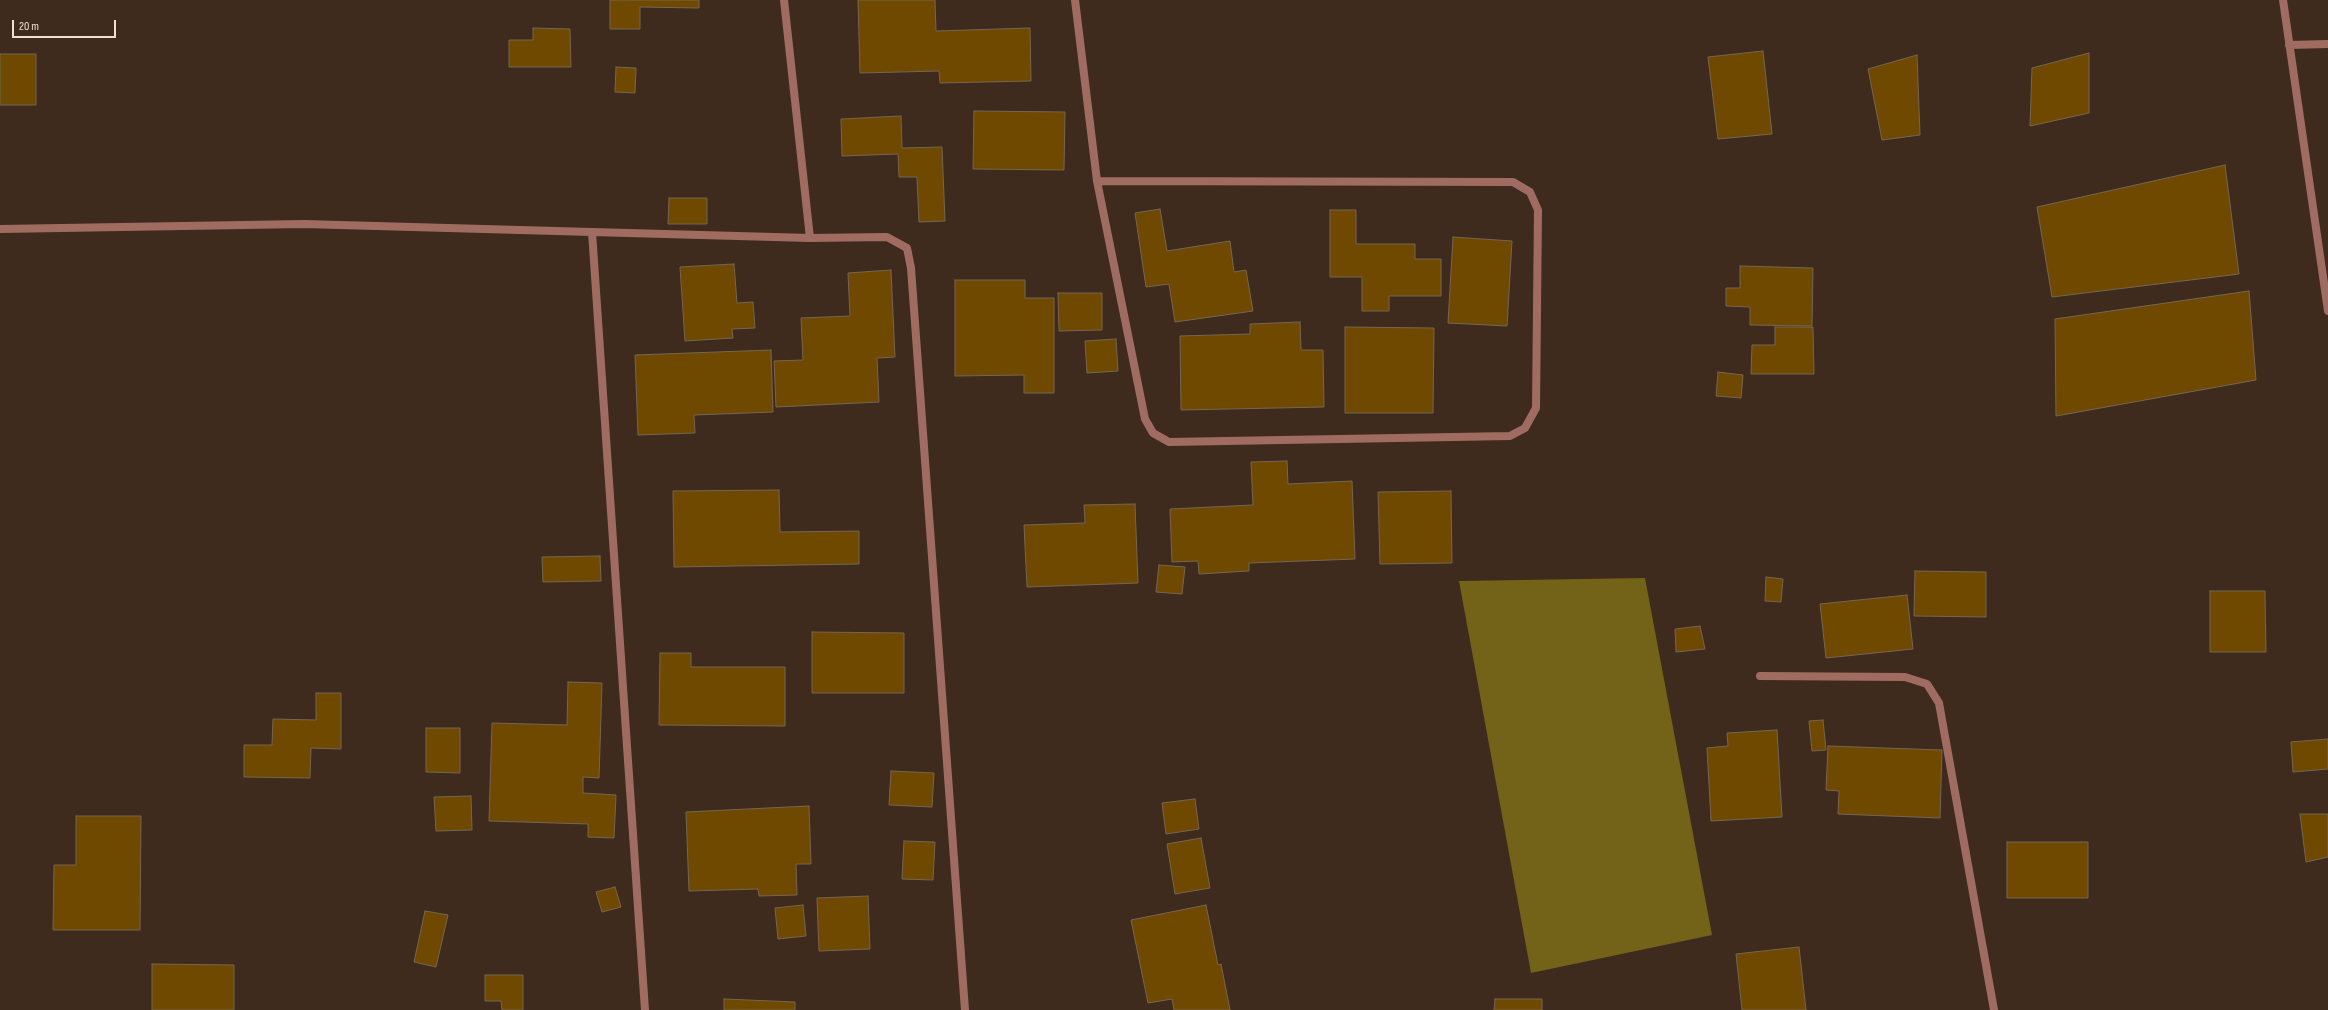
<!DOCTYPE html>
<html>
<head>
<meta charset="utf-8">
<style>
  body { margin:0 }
  #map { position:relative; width:2328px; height:1010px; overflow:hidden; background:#3f2b1e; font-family:"Sofia Sans Condensed",sans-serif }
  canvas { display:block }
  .scale { position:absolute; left:12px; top:20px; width:104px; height:18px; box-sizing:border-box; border:2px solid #ecdfd6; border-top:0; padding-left:5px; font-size:12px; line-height:14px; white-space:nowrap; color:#ecdfd6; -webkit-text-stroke:3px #3f2b1e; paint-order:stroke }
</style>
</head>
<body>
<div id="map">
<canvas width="2328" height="1010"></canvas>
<div class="scale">20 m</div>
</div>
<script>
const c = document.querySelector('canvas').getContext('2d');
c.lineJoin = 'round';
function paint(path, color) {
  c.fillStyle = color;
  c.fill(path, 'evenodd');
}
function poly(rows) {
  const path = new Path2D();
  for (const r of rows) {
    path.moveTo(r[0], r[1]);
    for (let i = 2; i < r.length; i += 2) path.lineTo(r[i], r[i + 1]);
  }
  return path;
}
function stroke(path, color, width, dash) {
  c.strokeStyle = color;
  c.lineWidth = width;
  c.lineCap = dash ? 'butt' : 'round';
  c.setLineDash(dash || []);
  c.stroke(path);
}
paint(poly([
  [1645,578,1712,935,1531,973,1459,581]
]), '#726318');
const building = poly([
  [610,0,699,0,699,8,640,7,640,29,610,29,610,0],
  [858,0,935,0,936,31,1030,28,1031,81,940,83,939,71,860,73,858,0],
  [533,28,570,29,571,67,509,67,509,40,533,40,533,28],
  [1763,51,1772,134,1718,139,1708,57,1763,51],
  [2089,53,2089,113,2030,126,2032,68,2089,53],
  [0,54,36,54,36,105,0,105,0,54],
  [1917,55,1920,135,1882,140,1868,69,1917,55],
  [616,67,636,68,635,93,615,92,616,67],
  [974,111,1065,112,1064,170,973,169,974,111],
  [901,116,902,148,942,147,945,221,919,222,917,177,899,177,898,154,842,156,841,119,901,116],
  [2225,165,2239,274,2052,297,2037,207,2225,165],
  [669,198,707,198,707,224,668,224,669,198],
  [1160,209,1167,251,1230,241,1234,272,1246,270,1253,311,1175,322,1169,284,1146,287,1135,213,1160,209],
  [1330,210,1356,210,1356,244,1415,244,1415,259,1441,259,1441,296,1389,296,1389,311,1362,311,1362,277,1330,277,1330,210],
  [1453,237,1512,241,1507,326,1448,323,1453,237],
  [734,264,737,303,753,302,755,328,732,329,733,338,685,341,680,267,734,264],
  [1740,266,1813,268,1812,326,1750,325,1750,307,1726,306,1726,288,1740,288,1740,266],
  [891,270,895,357,877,358,879,402,776,407,774,361,803,360,801,318,850,316,848,273,891,270],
  [955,280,1025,280,1025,298,1054,298,1054,393,1024,393,1024,375,955,376,955,280],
  [2249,291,2256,380,2056,416,2055,319,2249,291],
  [1058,293,1102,293,1102,330,1059,331,1058,293],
  [1300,322,1301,350,1323,350,1324,407,1181,410,1180,336,1250,334,1250,324,1300,322],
  [1345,327,1434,328,1433,413,1345,413,1345,327],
  [1775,327,1813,327,1814,374,1751,374,1752,345,1775,345,1775,327],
  [1116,339,1118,371,1087,373,1085,341,1116,339],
  [771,350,773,412,694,415,695,433,638,435,635,355,771,350],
  [1718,372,1743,375,1741,398,1716,396,1718,372],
  [1287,461,1288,484,1352,481,1355,559,1249,563,1249,571,1199,574,1198,561,1172,562,1170,509,1253,505,1251,462,1287,461],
  [779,490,780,532,859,531,859,564,674,567,673,491,779,490],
  [1451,491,1452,563,1380,564,1378,492,1451,491],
  [1135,504,1138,583,1027,587,1024,525,1085,523,1084,505,1135,504],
  [600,556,601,581,543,582,542,557,600,556],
  [1159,565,1185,567,1182,594,1156,592,1159,565],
  [1915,571,1986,572,1986,617,1914,616,1915,571],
  [1766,577,1783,579,1781,602,1765,601,1766,577],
  [2210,591,2265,591,2266,652,2210,652,2210,591],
  [1907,595,1913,649,1826,658,1820,604,1907,595],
  [1700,626,1705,649,1676,652,1675,629,1700,626],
  [812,632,904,633,904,693,812,693,812,632],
  [660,653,691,653,691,667,785,667,785,726,659,725,660,653],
  [568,682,602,683,599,778,583,777,583,793,616,795,614,838,588,837,588,824,489,821,492,723,567,725,568,682],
  [316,693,341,693,341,749,311,748,310,778,244,777,244,745,272,745,273,719,316,720,316,693],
  [1823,720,1826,750,1812,751,1809,721,1823,720],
  [426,728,460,728,460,773,426,772,426,728],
  [1777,730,1782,817,1711,821,1707,748,1728,746,1727,733,1777,730],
  [2328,739,2328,769,2293,772,2291,742,2328,739],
  [1828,746,1942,750,1940,818,1838,814,1839,791,1826,790,1828,746],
  [891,771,934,773,932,807,889,805,891,771],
  [471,796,472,830,436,831,434,797,471,796],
  [1195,799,1199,829,1166,834,1162,803,1195,799],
  [809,806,811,864,796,864,797,895,759,896,758,889,689,891,686,812,809,806],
  [2300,814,2328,814,2328,857,2306,862,2300,814],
  [76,816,141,816,140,930,53,930,54,865,76,865,76,816],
  [1201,838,1210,888,1175,894,1167,844,1201,838],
  [904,841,935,842,933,880,902,879,904,841],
  [2007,842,2088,842,2088,898,2007,898,2007,842],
  [615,887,621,907,602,912,596,892,615,887],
  [868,896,870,949,819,951,817,898,868,896],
  [803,905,806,936,778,939,775,908,803,905],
  [1206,905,1218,965,1221,964,1230,1010,1174,1010,1172,999,1148,1003,1131,920,1206,905],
  [425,911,448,915,436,967,414,962,425,911],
  [1799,947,1806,1010,1742,1010,1736,954,1799,947],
  [152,964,234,965,234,1010,152,1010,152,964],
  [485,975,523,975,523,1010,502,1010,501,1001,485,1001,485,975],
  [724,999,795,1002,795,1010,724,1010,724,999],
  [1495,999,1542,999,1542,1010,1494,1010,1495,999]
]);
paint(building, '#6f4900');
stroke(building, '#766651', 1);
stroke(poly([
  [784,0,810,238],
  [1075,0,1097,181,1145,419,1153,433,1169,442,1510,436,1525,428,1536,408,1538,210,1530,192,1513,182,1097,181],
  [2283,0,2328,311],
  [2289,45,2328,44],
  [0,229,304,224,592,232],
  [1760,676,1905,677,1927,684,1939,703,1994,1010],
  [645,1010,592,232,810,238,887,237,907,248,911,268,965,1010]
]), '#a06c62', 8);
</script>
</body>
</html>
